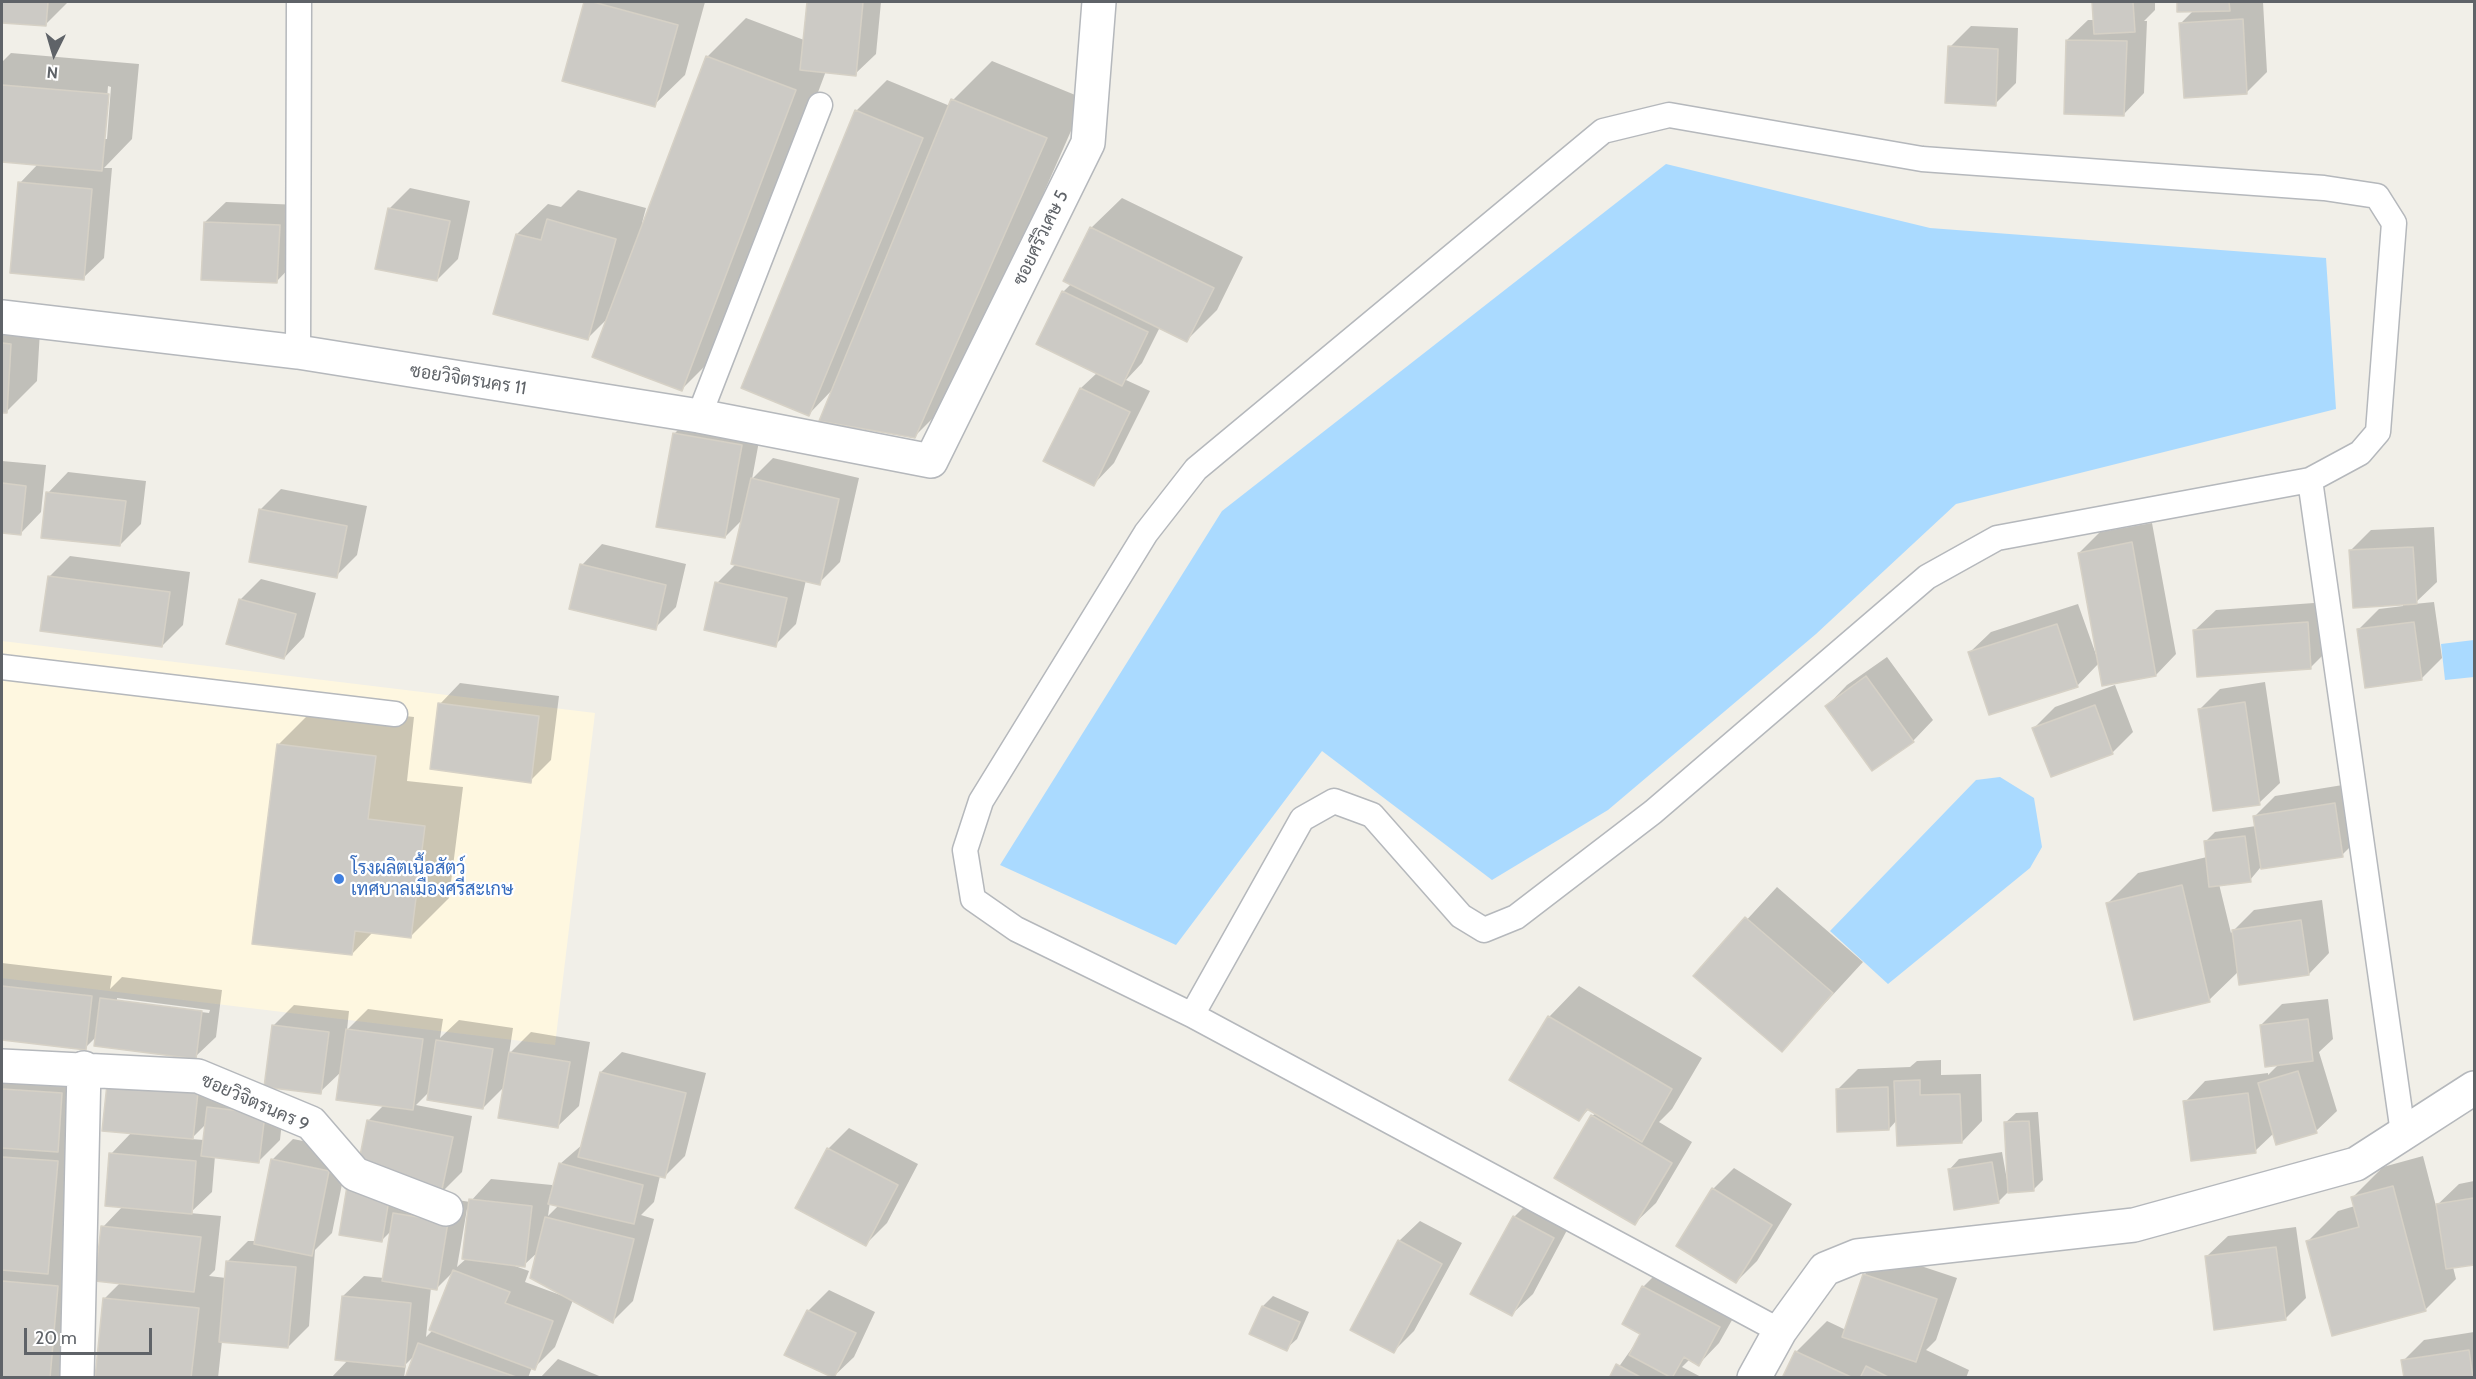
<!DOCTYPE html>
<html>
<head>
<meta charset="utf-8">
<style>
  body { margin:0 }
  #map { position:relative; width:2476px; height:1379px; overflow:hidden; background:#f1efe8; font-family:Cabin,sans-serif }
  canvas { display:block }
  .frame { position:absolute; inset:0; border:3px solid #5f6368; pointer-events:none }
  .north { position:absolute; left:24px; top:24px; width:60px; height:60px; -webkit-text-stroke:4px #fff; paint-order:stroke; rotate:185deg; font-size:16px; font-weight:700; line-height:24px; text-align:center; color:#5f6368 }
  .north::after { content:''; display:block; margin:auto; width:21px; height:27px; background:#5f6368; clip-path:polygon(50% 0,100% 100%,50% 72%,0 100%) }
  .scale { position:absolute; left:24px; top:1328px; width:128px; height:27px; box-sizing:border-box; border:3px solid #5f6368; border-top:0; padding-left:8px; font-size:18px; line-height:21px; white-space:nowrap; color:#5f6368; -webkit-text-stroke:4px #fff; paint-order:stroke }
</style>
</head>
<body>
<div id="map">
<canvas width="2476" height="1379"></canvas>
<div class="frame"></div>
<div class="north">N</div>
<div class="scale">20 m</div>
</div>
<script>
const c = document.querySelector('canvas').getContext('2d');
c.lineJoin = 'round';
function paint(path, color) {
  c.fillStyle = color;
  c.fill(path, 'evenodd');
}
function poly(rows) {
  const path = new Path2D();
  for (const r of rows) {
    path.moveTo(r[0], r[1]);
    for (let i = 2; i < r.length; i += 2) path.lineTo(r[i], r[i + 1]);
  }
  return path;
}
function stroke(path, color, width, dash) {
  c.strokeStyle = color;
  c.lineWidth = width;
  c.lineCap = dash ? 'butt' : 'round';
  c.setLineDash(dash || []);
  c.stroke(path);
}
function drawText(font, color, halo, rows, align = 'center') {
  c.font = font + ' Cabin,Sarabun,sans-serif';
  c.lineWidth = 4.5;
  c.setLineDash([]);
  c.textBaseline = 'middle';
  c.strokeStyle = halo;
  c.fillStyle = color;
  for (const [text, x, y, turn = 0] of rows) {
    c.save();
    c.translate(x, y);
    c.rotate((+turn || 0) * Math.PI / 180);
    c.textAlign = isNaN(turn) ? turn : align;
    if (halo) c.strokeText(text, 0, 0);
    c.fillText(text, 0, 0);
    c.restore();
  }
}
paint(poly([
  [2,641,595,713,555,1045,2,978]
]), '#fef7e0');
paint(poly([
  [1666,164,1930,228,2326,258,2336,409,1956,504,1816,634,1608,810,1492,880,1322,751,1176,945,1000,865,1222,511],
  [2474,640,2474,677,2445,680,2441,644],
  [2000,777,2034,798,2042,847,2030,868,1888,984,1830,931,1976,780]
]), '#aadaff');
paint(poly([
  [2,2,68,2,45,25,2,21],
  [586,2,705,2,685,75,654,105,564,80],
  [808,2,881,2,876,54,855,74,826,71,721,350,682,389,609,317,588,338,517,234,548,204,561,207,578,190,646,208,642,223,644,224,707,57,746,18,804,40],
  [2093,2,2155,2,2155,10,2144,21,2147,21,2144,93,2124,114,2067,40,2088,20,2094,20],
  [2179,2,2263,2,2267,72,2246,93,2181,23,2194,10,2179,10],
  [1971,26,2018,28,2016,83,1995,104,1950,47],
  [11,53,139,64,132,139,104,168,112,168,104,258,83,278,20,183,38,164,2,161,2,62],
  [108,86,111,87,107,139,104,139],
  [992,61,1085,99,954,397,914,437,834,388,809,414,856,111,887,80,950,106,953,100],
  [410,188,470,201,458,259,437,280,389,209],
  [1122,198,1243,257,1217,310,1187,340,1160,327,1142,363,1126,380,1150,391,1114,463,1094,484,1045,460,1081,388,1098,372,1038,343,1064,291,1071,284,1091,228],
  [226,202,300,205,297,260,277,281,205,222],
  [2,312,41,314,37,381,6,412,2,411],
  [695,413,762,425,752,479,773,458,859,478,840,562,819,583,806,580,796,624,775,645,717,583,736,564,743,519,725,537,674,434],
  [2,461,46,465,41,512,21,533,2,531],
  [68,472,146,481,141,524,120,545,48,493],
  [281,489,367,506,357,555,336,576,260,510],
  [2152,523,2176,654,2156,675,2099,663,2077,686,1970,652,1991,632,2078,604,2099,663,2079,553,2100,532],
  [2434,527,2437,582,2414,604,2434,602,2442,658,2421,679,2358,630,2379,609,2403,606,2403,603,2350,551,2371,530],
  [602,544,686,564,676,607,655,628,582,565],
  [70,556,190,572,183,625,162,646,49,577],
  [261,579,316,593,304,637,284,658,240,600],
  [2328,602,2332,646,2311,667,2195,630,2216,610],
  [1887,657,1933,720,1913,741,1827,706,1847,685],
  [2265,682,2280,783,2259,803,2200,709,2220,689],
  [460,683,559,696,551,760,530,781,440,704],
  [2115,685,2133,732,2112,753,2034,728,2055,707],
  [317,706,414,717,407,781,463,787,449,898,410,937,373,932,352,954,278,745],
  [2355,783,2363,834,2342,855,2260,868,2250,880,2219,884,2231,933,2254,910,2322,900,2329,953,2309,974,2239,971,2209,1000,2108,903,2138,873,2207,857,2205,842,2215,832,2256,826,2254,817,2275,796],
  [1777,887,1863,962,1782,1050,1695,976],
  [2,963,112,976,110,989,122,977,222,990,216,1037,195,1057,96,1037,85,1048,2,1039],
  [117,998,210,1010,209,1013,117,1001],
  [1579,986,1702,1058,1672,1109,1659,1122,1692,1142,1656,1203,1635,1223,1592,1116,1596,1113,1589,1109,1579,1119,1549,1017],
  [2328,999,2333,1039,2319,1052,2337,1111,2316,1131,2274,1133,2255,1151,2185,1102,2205,1081,2268,1073,2268,1075,2280,1063,2261,1025,2282,1004],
  [294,1005,349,1011,347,1030,368,1009,443,1019,440,1038,459,1020,513,1028,509,1054,531,1032,590,1042,579,1106,558,1126,505,1086,483,1108,430,1091,416,1105,472,1116,462,1172,441,1193,415,1193,470,1202,491,1179,552,1185,553,1192,560,1164,583,1144,601,1072,622,1052,706,1073,685,1156,664,1177,660,1176,654,1202,641,1215,654,1219,633,1301,613,1321,573,1300,555,1347,534,1368,532,1367,528,1378,407,1378,415,1355,406,1364,404,1378,331,1378,348,1360,343,1296,364,1276,384,1278,392,1230,382,1240,367,1168,368,1121,384,1105,342,1071,320,1092,274,1025],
  [550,1202,559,1205,548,1216],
  [467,1209,469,1209,467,1258,457,1267],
  [538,1252,563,1294,563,1296,525,1282,529,1271,512,1265,524,1265],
  [454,1271,433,1330,426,1337,431,1287,437,1288],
  [2,1057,92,1063,67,1378,2,1378],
  [1941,1060,1941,1075,1981,1074,1982,1121,1962,1142,1897,1120,1889,1129,1837,1090,1858,1069,1910,1067,1917,1061],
  [218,1072,215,1101,229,1087,285,1094,280,1140,259,1161,215,1156,212,1192,190,1213,221,1216,215,1270,209,1276,226,1278,227,1262,248,1241,256,1241,272,1160,293,1139,349,1150,332,1233,315,1250,309,1326,288,1347,222,1341,218,1378,96,1378,105,1298,120,1283,103,1227,123,1206,111,1154,132,1132],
  [206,1124,204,1140,191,1139],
  [2038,1112,2043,1180,2033,1190,2008,1192,1998,1202,1949,1170,1959,1159,2002,1152,2007,1180,2009,1180,2005,1123,2016,1113],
  [849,1128,918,1164,887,1223,866,1244,828,1149],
  [2423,1156,2436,1206,2459,1184,2474,1181,2474,1263,2453,1267,2456,1279,2425,1310,2308,1241,2338,1211,2355,1206,2353,1197,2383,1167],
  [1734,1168,1792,1204,1757,1261,1736,1282,1713,1189],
  [1535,1196,1574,1217,1533,1294,1512,1314,1514,1217],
  [1420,1221,1462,1243,1414,1331,1394,1351,1399,1241],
  [2296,1227,2306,1298,2285,1319,2207,1256,2228,1236],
  [1885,1254,1957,1278,1936,1340,1926,1350,1969,1370,1966,1378,1784,1378,1796,1352,1827,1321,1846,1330,1864,1275],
  [1664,1266,1740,1306,1719,1343,1699,1364,1690,1359,1682,1367,1703,1378,1611,1378,1642,1334,1643,1287],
  [829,1290,875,1312,854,1357,833,1377,786,1354,808,1311],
  [1273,1296,1309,1312,1297,1339,1286,1349,1251,1333,1263,1306],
  [2474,1332,2474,1378,2406,1378,2403,1361,2424,1340],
  [558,1359,604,1378,540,1378]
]), '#0003');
const building = poly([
  [2,2,48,2,46,26,2,23,2,2],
  [584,2,593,2,678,25,655,107,562,81,584,2],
  [807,2,863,2,856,76,800,70,807,2],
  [2092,2,2133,2,2135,32,2094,34,2092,2],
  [2177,2,2229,2,2230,11,2177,12,2177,2],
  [2243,19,2247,94,2184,98,2179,23,2243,19],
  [2066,40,2127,41,2124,116,2064,114,2066,40],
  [1948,46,1998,49,1996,106,1945,103,1948,46],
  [706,56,796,90,682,391,592,357,706,56],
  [2,85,109,94,102,171,2,162,2,85],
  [951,99,1047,138,915,438,819,421,951,99],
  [855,110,923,138,809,416,741,388,855,110],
  [18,182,92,189,84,280,10,273,18,182],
  [388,208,450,221,437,281,375,269,388,208],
  [547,219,616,239,588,340,493,314,516,234,541,240,547,219],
  [204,222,280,225,277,283,201,280,204,222],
  [1090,227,1214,288,1187,342,1063,281,1090,227],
  [1062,291,1148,332,1122,386,1036,344,1062,291],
  [2,343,11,344,7,413,2,413,2,343],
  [1080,388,1130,412,1094,486,1043,461,1080,388],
  [673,433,742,445,725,538,656,527,673,433],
  [751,478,839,499,820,585,731,564,751,478],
  [2,483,26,486,21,535,2,533,2,483],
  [46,492,126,501,120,546,41,538,46,492],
  [259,509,347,526,337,578,249,562,259,509],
  [2132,542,2156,676,2102,686,2078,553,2132,542],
  [2413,547,2417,604,2353,608,2349,550,2413,547],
  [580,564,666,585,656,630,569,609,580,564],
  [48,576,170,592,162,647,40,631,48,576],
  [715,582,787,598,776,647,704,630,715,582],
  [239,599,296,614,284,659,226,644,239,599],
  [2308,622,2311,669,2197,677,2193,630,2308,622],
  [2414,622,2422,680,2365,688,2357,629,2414,622],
  [2057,624,2078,687,1989,715,1968,652,2057,624],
  [1866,676,1914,742,1872,771,1825,706,1866,676],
  [2245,702,2260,805,2213,811,2198,709,2245,702],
  [438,703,539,716,531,783,430,769,438,703],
  [2095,705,2113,754,2051,777,2032,728,2095,705],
  [277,744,376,756,368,819,425,826,411,938,355,931,352,955,252,944,277,744],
  [2335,803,2343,857,2261,869,2253,816,2335,803],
  [2245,836,2251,882,2209,887,2204,841,2245,836],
  [2182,885,2210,1002,2134,1020,2106,903,2182,885],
  [1745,917,1833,993,1782,1052,1693,976,1745,917],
  [2301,920,2309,975,2239,985,2232,930,2301,920],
  [2,986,92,996,86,1050,2,1040,2,986],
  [100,998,202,1011,196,1059,94,1046,100,998],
  [1548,1016,1672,1089,1642,1142,1587,1109,1579,1121,1509,1080,1548,1016],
  [2308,1019,2313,1061,2265,1067,2260,1025,2308,1019],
  [272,1025,329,1032,321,1094,264,1087,272,1025],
  [346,1029,423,1039,413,1110,336,1100,346,1029],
  [436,1040,493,1049,483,1109,427,1100,436,1040],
  [509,1052,570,1062,558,1128,498,1118,509,1052],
  [2298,1071,2317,1133,2276,1145,2258,1083,2298,1071],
  [600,1072,686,1093,665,1178,578,1157,600,1072],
  [1920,1080,1920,1095,1960,1094,1962,1143,1897,1146,1894,1081,1920,1080],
  [107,1084,198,1092,193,1139,102,1131,107,1084],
  [1888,1087,1889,1130,1837,1132,1836,1089,1888,1087],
  [2,1089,62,1093,58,1152,2,1148,2,1089],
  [2248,1093,2256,1153,2191,1161,2183,1101,2248,1093],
  [207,1107,265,1114,259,1163,201,1156,207,1107],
  [1591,1115,1672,1163,1635,1225,1554,1178,1591,1115],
  [367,1120,453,1137,441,1194,358,1166,367,1120],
  [2029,1121,2034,1191,2008,1193,2004,1122,2029,1121],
  [827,1148,898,1185,866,1246,795,1208,827,1148],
  [109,1153,196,1161,192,1214,105,1206,109,1153],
  [2,1157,58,1161,48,1274,2,1270,2,1157],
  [271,1159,329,1171,312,1256,254,1244,271,1159],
  [1992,1162,1999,1203,1954,1210,1948,1169,1992,1162],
  [559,1163,643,1185,634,1224,548,1204,559,1163],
  [347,1186,390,1193,382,1242,339,1235,347,1186],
  [2393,1186,2426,1311,2332,1336,2306,1241,2359,1227,2351,1197,2393,1186],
  [1712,1188,1772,1225,1736,1283,1676,1246,1712,1188],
  [2474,1198,2474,1265,2446,1269,2436,1204,2474,1198],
  [469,1199,532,1206,525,1267,462,1259,469,1199],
  [393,1213,448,1222,437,1290,382,1281,393,1213],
  [1513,1216,1554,1238,1512,1316,1470,1294,1513,1216],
  [545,1217,634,1239,613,1323,530,1278,545,1217],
  [101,1226,201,1237,194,1292,95,1281,101,1226],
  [1398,1240,1442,1264,1394,1353,1350,1330,1398,1240],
  [2276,1247,2286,1320,2214,1330,2205,1256,2276,1247],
  [226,1261,296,1267,288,1348,219,1342,226,1261],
  [453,1270,510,1292,505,1303,553,1321,535,1370,429,1330,453,1270],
  [1863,1274,1937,1299,1916,1362,1842,1337,1863,1274],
  [2,1281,58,1286,50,1378,2,1378,2,1281],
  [1642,1286,1720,1327,1699,1366,1684,1357,1672,1378,1629,1355,1640,1334,1622,1324,1642,1286],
  [342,1296,411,1303,405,1367,335,1360,342,1296],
  [103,1298,199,1308,191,1378,95,1378,103,1298],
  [1262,1306,1300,1322,1287,1351,1249,1334,1262,1306],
  [807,1310,856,1333,834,1378,784,1355,807,1310],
  [418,1343,516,1377,405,1378,418,1343],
  [2469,1350,2473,1378,2404,1378,2401,1360,2469,1350],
  [1795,1351,1853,1378,1782,1378,1795,1351],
  [1616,1364,1642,1378,1609,1378,1616,1364],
  [1866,1366,1890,1378,1860,1378,1866,1366]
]);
paint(building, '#cccac5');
stroke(building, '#d6d1c6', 1.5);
const lane = poly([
  [298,352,299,2],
  [699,416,820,105],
  [2310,480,2403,1133],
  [2,667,395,714],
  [1192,1015,1302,819,1334,801,1372,815,1461,916,1484,930,1516,917,1653,812,1927,577,1997,538,2310,480,2360,453,2378,432,2394,223,2377,196,2324,188,1922,159,1669,115,1603,131,1196,469,1146,533,981,801,965,850,973,899,1016,929,1192,1015,1780,1331]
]);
const street = poly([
  [2,317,298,352,699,416,931,461,1088,143,1099,2],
  [2,1066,198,1076,311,1123,355,1174,446,1209],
  [77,1378,84,1068],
  [1754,1378,1780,1331,1825,1269,1857,1256,2134,1225,2356,1164,2474,1088]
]);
stroke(lane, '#b5b8bc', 27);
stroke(street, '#b5b8bc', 36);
stroke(lane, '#fff', 24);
stroke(street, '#fff', 33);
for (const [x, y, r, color] of [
  [339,879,6,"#3f7fe0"]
]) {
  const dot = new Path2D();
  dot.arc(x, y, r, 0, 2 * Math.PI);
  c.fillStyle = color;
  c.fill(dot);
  stroke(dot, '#fff', 2);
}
drawText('18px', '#5f6368', '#fff', [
  ["ซอยศรีวิเศษ 5",1041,238,-64],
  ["ซอยวิจิตรนคร 11",468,380,9],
  ["ซอยวิจิตรนคร 9",255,1103,24]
]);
drawText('18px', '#366cbe', '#fff', [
  ["โรงผลิตเนื้อสัตว์",351,869],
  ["เทศบาลเมืองศรีสะเกษ",351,890]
], 'left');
</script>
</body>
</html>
